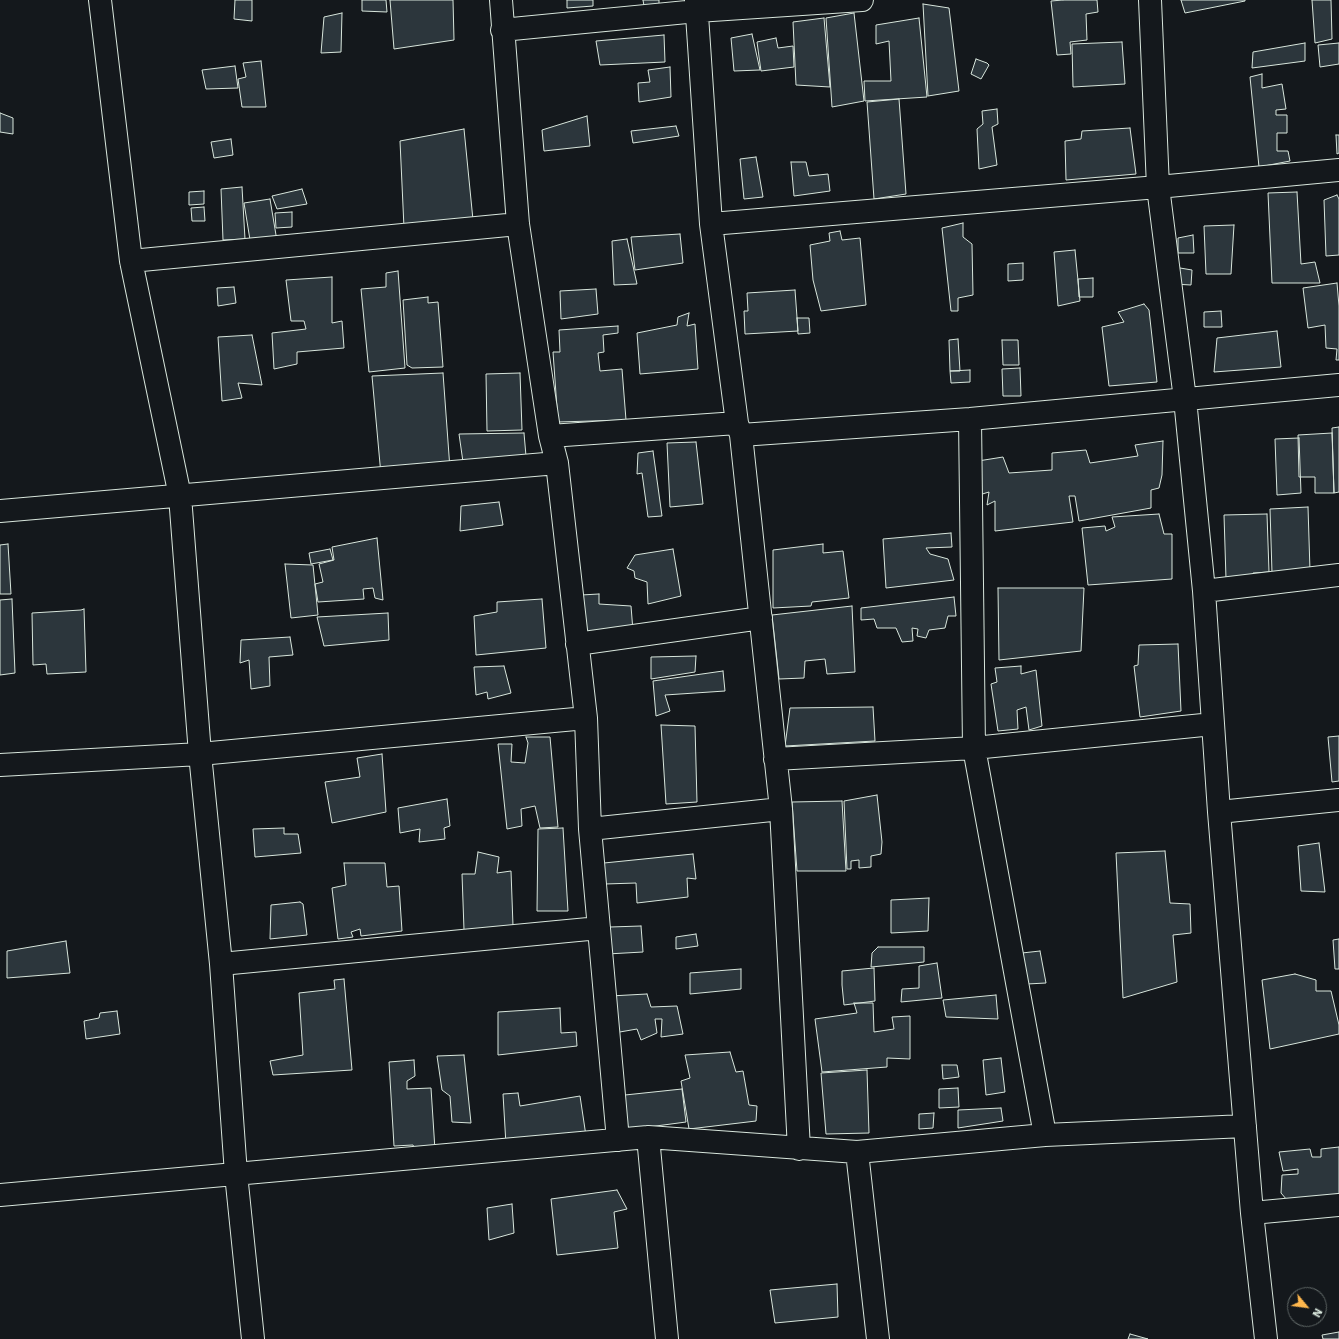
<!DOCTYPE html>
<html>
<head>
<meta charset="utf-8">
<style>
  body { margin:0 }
  #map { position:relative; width:1339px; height:1339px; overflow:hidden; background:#14181c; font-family:"Work Sans",sans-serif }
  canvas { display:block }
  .north { position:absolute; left:1287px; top:1287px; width:40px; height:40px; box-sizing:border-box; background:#14181c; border:1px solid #626a69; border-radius:50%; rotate:119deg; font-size:11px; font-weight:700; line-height:16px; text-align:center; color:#d8e6dc }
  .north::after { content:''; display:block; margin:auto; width:14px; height:18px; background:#ffb74d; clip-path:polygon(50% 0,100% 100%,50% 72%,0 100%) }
</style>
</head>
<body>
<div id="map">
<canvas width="1339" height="1339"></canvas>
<div class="north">N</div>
</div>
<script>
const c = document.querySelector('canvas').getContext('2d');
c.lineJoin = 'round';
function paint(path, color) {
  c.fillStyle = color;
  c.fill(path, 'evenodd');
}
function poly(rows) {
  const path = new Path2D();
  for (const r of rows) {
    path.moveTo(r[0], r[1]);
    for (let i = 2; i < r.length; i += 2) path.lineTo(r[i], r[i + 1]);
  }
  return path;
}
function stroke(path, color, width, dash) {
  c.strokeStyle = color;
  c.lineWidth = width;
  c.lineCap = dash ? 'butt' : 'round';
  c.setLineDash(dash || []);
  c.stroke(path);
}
const building = poly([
  [235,0,252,0,252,21,234,19,235,0],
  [362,0,386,0,387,12,362,11,362,0],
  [390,0,453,0,454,40,394,49,390,0],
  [567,0,593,0,593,6,567,8,567,0],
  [643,0,659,0,659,4,644,6,643,0],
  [1063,0,1097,0,1098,12,1086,14,1087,40,1070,42,1071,54,1057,55,1051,1,1063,0],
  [1181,0,1245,0,1245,1,1185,13,1181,0],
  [1312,0,1331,0,1332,39,1315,43,1312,0],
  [923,4,949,8,959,91,928,96,923,4],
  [342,13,341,52,321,53,324,17,342,13],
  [854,13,864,101,832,107,826,18,854,13],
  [824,18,830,87,796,85,793,22,824,18],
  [919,18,927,97,865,101,864,81,891,81,889,41,876,44,876,25,919,18],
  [752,34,760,70,734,71,731,38,752,34],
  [664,35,665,62,600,65,596,41,664,35],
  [776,38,778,48,793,46,794,67,761,71,757,42,776,38],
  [1122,42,1125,84,1073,87,1072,44,1122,42],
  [1305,43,1305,61,1252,68,1253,52,1305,43],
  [1339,43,1339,64,1320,67,1318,45,1339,43],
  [976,59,987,63,989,65,981,79,971,74,976,59],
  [261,61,266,107,242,107,238,79,246,77,243,63,261,61],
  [235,66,238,88,206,89,202,70,235,66],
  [670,67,671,97,639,102,638,83,650,82,648,70,670,67],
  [1262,74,1262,88,1282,84,1286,109,1276,110,1276,115,1287,115,1287,133,1277,133,1277,151,1288,151,1290,161,1259,167,1250,77,1262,74],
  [899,99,906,194,874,199,867,102,899,99],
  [997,109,998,124,992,127,997,165,979,169,977,129,983,124,982,111,997,109],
  [0,113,13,118,13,134,0,132,0,113],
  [587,116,590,146,544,151,542,130,587,116],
  [676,126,679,136,633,143,631,131,676,126],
  [1130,128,1136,174,1066,180,1065,141,1081,139,1082,131,1130,128],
  [464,129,473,220,404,228,400,141,464,129],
  [1336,135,1339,135,1339,153,1337,154,1336,135],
  [231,139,233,155,214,158,211,142,231,139],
  [756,157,763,197,744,199,740,159,756,157],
  [791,162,806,162,809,176,828,174,830,191,794,196,791,162],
  [242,187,245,239,223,240,221,189,242,187],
  [302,189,307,204,277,209,272,196,302,189],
  [204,191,204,204,189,205,189,192,204,191],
  [1297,192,1301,264,1315,262,1320,283,1272,283,1268,193,1297,192],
  [1337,195,1339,199,1339,255,1326,256,1324,200,1337,195],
  [270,199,277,241,251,246,244,203,270,199],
  [204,207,205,221,192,221,191,208,204,207],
  [292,212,292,227,276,228,275,213,292,212],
  [963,223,963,237,972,244,973,295,958,298,958,311,951,311,942,228,963,223],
  [1234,225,1231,274,1206,274,1204,226,1234,225],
  [840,231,842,240,860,238,866,305,821,311,813,280,810,245,830,241,829,233,840,231],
  [680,234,683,263,635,270,631,237,680,234],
  [1193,235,1194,253,1178,253,1178,238,1193,235],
  [627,239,637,284,614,285,612,241,627,239],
  [1075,250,1080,301,1058,306,1054,252,1075,250],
  [1023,263,1023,280,1008,281,1008,264,1023,263],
  [1174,267,1192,270,1191,285,1173,284,1174,267],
  [398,271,405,368,369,372,361,289,386,287,386,273,398,271],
  [332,277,332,323,342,321,344,348,297,352,297,364,274,369,272,333,306,329,304,321,291,321,286,280,332,277],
  [1093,278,1093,297,1079,297,1078,279,1093,278],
  [1337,283,1339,306,1339,360,1336,360,1337,349,1326,348,1325,325,1308,328,1303,288,1337,283],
  [234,287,236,303,218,306,217,288,234,287],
  [596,289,598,314,561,319,560,291,596,289],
  [795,290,798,331,745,334,744,311,748,311,747,293,795,290],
  [428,297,428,303,438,302,443,367,412,368,407,365,403,300,428,297],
  [1144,304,1149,310,1157,382,1109,386,1102,327,1124,322,1118,312,1144,304],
  [1221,311,1222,327,1204,327,1204,312,1221,311],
  [689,313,687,326,695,324,698,369,640,374,637,333,677,325,678,317,689,313],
  [797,318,809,318,810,333,798,334,797,318],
  [618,326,618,333,603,335,604,352,598,353,600,371,622,369,626,420,558,422,553,352,560,352,559,330,618,326],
  [1277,331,1281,367,1214,372,1217,338,1277,331],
  [252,335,262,385,238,383,242,398,222,401,218,337,252,335],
  [958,339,960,371,950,371,949,340,958,339],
  [1002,340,1018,340,1019,365,1003,365,1002,340],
  [1020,368,1021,396,1003,396,1002,369,1020,368],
  [970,370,970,382,951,383,950,371,970,370],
  [443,373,450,469,381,475,372,376,443,373],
  [520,373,522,430,487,431,486,374,520,373],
  [1339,427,1339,492,1334,493,1332,428,1339,427],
  [524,433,526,456,463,462,459,434,524,433],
  [1332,433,1334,493,1315,493,1315,477,1299,477,1298,435,1332,433],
  [1299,438,1301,493,1277,495,1275,439,1299,438],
  [1163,441,1162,475,1159,488,1151,490,1151,508,1079,521,1075,496,1069,496,1073,522,995,531,995,501,987,505,989,492,979,495,978,461,1003,457,1009,473,1052,470,1052,453,1086,450,1090,463,1138,456,1135,445,1163,441],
  [696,442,703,504,670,507,667,443,696,442],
  [653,451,662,516,648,517,642,473,637,474,638,453,653,451],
  [499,502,503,525,460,531,461,506,499,502],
  [1308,507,1310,571,1272,573,1270,509,1308,507],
  [1159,514,1164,534,1172,534,1172,579,1088,585,1082,528,1105,526,1106,531,1115,527,1112,517,1159,514],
  [1267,514,1269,572,1253,573,1253,578,1226,579,1224,515,1267,514],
  [951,533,952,547,926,548,930,554,948,559,954,580,886,588,883,539,951,533],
  [377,538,383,600,375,598,373,588,363,589,364,599,318,602,315,584,323,582,319,564,334,560,332,547,377,538],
  [8,544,11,594,0,594,0,545,8,544],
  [823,544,823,553,843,551,849,598,812,602,811,606,773,608,773,550,823,544],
  [330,549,333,560,311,564,309,553,330,549],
  [673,549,681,596,648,604,647,582,635,578,634,571,627,568,635,555,673,549],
  [285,564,313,565,318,615,291,618,285,564],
  [998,588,1084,588,1081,651,999,660,998,588],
  [599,594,599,604,631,606,633,631,585,633,581,595,599,594],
  [954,597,956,616,948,616,945,628,929,630,926,638,917,636,918,629,912,628,913,641,902,642,896,628,877,628,874,619,861,620,861,608,954,597],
  [12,599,15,673,0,675,0,600,12,599],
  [542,599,546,648,476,655,474,616,497,612,497,602,542,599],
  [852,606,855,672,827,674,825,659,805,661,804,678,779,679,772,615,852,606],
  [84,609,86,672,47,674,46,664,33,665,32,613,81,610,84,609],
  [388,613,389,640,324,646,317,617,388,613],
  [290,637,293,655,269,657,270,686,251,689,249,660,240,663,241,640,290,637],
  [1178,644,1181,711,1140,717,1134,666,1138,665,1139,645,1178,644],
  [696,656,695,672,651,679,651,657,696,656],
  [504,666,511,693,488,699,487,692,476,695,474,667,504,666],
  [1021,666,1021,674,1036,670,1042,726,1029,730,1026,707,1017,710,1018,729,998,731,991,684,997,682,995,668,1021,666],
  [723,671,725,691,665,695,670,711,656,716,653,681,723,671],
  [873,707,875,741,785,746,790,708,873,707],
  [661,725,695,726,697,802,666,804,661,725],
  [1339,736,1339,781,1332,782,1328,737,1339,736],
  [526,737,550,737,558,827,540,828,535,806,521,809,522,826,507,829,498,744,512,744,511,762,525,763,528,743,526,737],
  [382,754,386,812,332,823,325,782,360,777,357,758,382,754],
  [877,795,882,842,881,854,871,856,871,867,859,868,859,860,851,861,851,869,847,869,844,801,877,795],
  [447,799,450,826,444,828,445,839,419,842,420,829,400,833,398,808,447,799],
  [842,801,846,871,797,871,792,802,842,801],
  [284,828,284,834,298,834,301,853,255,857,253,829,284,828],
  [563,828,568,911,537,911,538,829,563,828],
  [1319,843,1325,892,1301,891,1298,846,1319,843],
  [1165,851,1170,903,1190,904,1191,933,1173,935,1177,982,1123,998,1116,853,1165,851],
  [478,852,499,857,497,873,511,871,513,926,464,930,462,874,475,874,478,852],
  [693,854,696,879,687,878,688,897,637,903,636,883,605,884,604,863,693,854],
  [344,863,385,863,387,887,399,886,402,931,361,936,360,929,351,932,353,937,338,939,332,888,346,885,344,863],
  [929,898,928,931,891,933,891,900,929,898],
  [300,902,303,904,307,935,270,939,271,905,300,902],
  [641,926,643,952,607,954,610,927,641,926],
  [696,934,698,946,676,949,676,937,696,934],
  [1339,939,1339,969,1335,969,1333,940,1339,939],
  [66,941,70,973,7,978,7,951,66,941],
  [878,947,924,947,924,962,871,967,872,953,878,947],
  [1040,951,1046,983,1027,984,1022,953,1040,951],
  [937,963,942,998,901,1002,902,989,919,988,919,966,937,963],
  [874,968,875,1001,844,1005,842,985,842,971,874,968],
  [741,969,741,989,690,994,690,973,741,969],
  [1295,974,1316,980,1316,991,1331,991,1339,1025,1339,1034,1270,1049,1262,980,1295,974],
  [344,979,352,1070,273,1075,270,1061,303,1055,299,993,335,989,334,980,344,979],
  [647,994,651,1007,677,1006,683,1034,661,1037,662,1019,655,1019,657,1033,641,1040,637,1029,614,1033,610,996,647,994],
  [996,995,998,1019,946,1017,943,1000,996,995],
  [854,1003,873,1003,874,1032,894,1029,892,1017,910,1016,910,1059,887,1058,887,1067,822,1072,815,1019,857,1013,854,1003],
  [560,1008,561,1033,576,1032,577,1046,498,1055,498,1012,560,1008],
  [117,1011,120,1034,86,1039,84,1021,99,1018,100,1013,117,1011],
  [730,1052,736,1072,743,1071,749,1105,757,1106,756,1121,689,1129,681,1081,690,1078,685,1055,730,1052],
  [464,1055,471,1123,452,1122,450,1096,442,1090,437,1056,464,1055],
  [1001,1058,1005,1092,986,1095,983,1060,1001,1058],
  [414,1060,415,1076,407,1081,407,1089,431,1088,435,1150,416,1152,413,1145,394,1146,389,1062,414,1060],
  [942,1065,957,1065,959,1077,943,1079,942,1065],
  [867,1070,869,1133,826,1134,821,1073,867,1070],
  [958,1088,959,1107,939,1108,939,1089,958,1088],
  [682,1089,686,1122,626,1130,625,1095,682,1089],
  [518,1093,520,1106,580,1096,586,1136,506,1145,503,1094,518,1093],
  [1001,1108,1003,1121,958,1128,958,1110,1001,1108],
  [934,1113,933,1128,919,1129,919,1114,934,1113],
  [1339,1147,1339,1194,1287,1200,1281,1193,1282,1175,1298,1174,1298,1169,1283,1171,1279,1152,1310,1149,1312,1157,1321,1157,1321,1149,1339,1147],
  [617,1190,627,1209,614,1212,618,1248,557,1255,551,1199,617,1190],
  [512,1204,514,1233,489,1240,487,1208,512,1204],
  [837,1284,838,1317,775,1323,770,1290,837,1284],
  [1339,1332,1339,1339,1323,1339,1322,1335,1339,1332],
  [1130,1334,1148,1339,1128,1339,1130,1334]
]);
paint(building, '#2c363c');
stroke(building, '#d8e6dc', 1);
const minor = poly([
  [100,0,131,261,180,496,200,754,221,964,236,1174,253,1339],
  [501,0,518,224,550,436,557,463,586,718,590,829,618,1140],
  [696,0,711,224,737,423,741,435,781,809,799,1149],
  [1150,0,1158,187,1185,399,1204,591,1219,812,1252,1213,1266,1339],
  [502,30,697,11,862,0],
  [711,224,1158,187,1339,170],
  [131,261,518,224],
  [970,419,974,748,1045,1135],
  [741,435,970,419,1339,385],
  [550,436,737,423],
  [0,511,557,463],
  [1204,591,1339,575],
  [577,644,761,618],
  [775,759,974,748,1213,724],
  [0,765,200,754,586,718],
  [1219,812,1339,800],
  [590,829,781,809],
  [221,964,599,928],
  [648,1137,667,1339],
  [857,1152,878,1339],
  [0,1195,648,1137,857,1152,1045,1135,1245,1126],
  [1252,1213,1339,1205]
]);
stroke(minor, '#d8e6dc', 24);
stroke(minor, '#14181c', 22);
</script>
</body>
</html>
